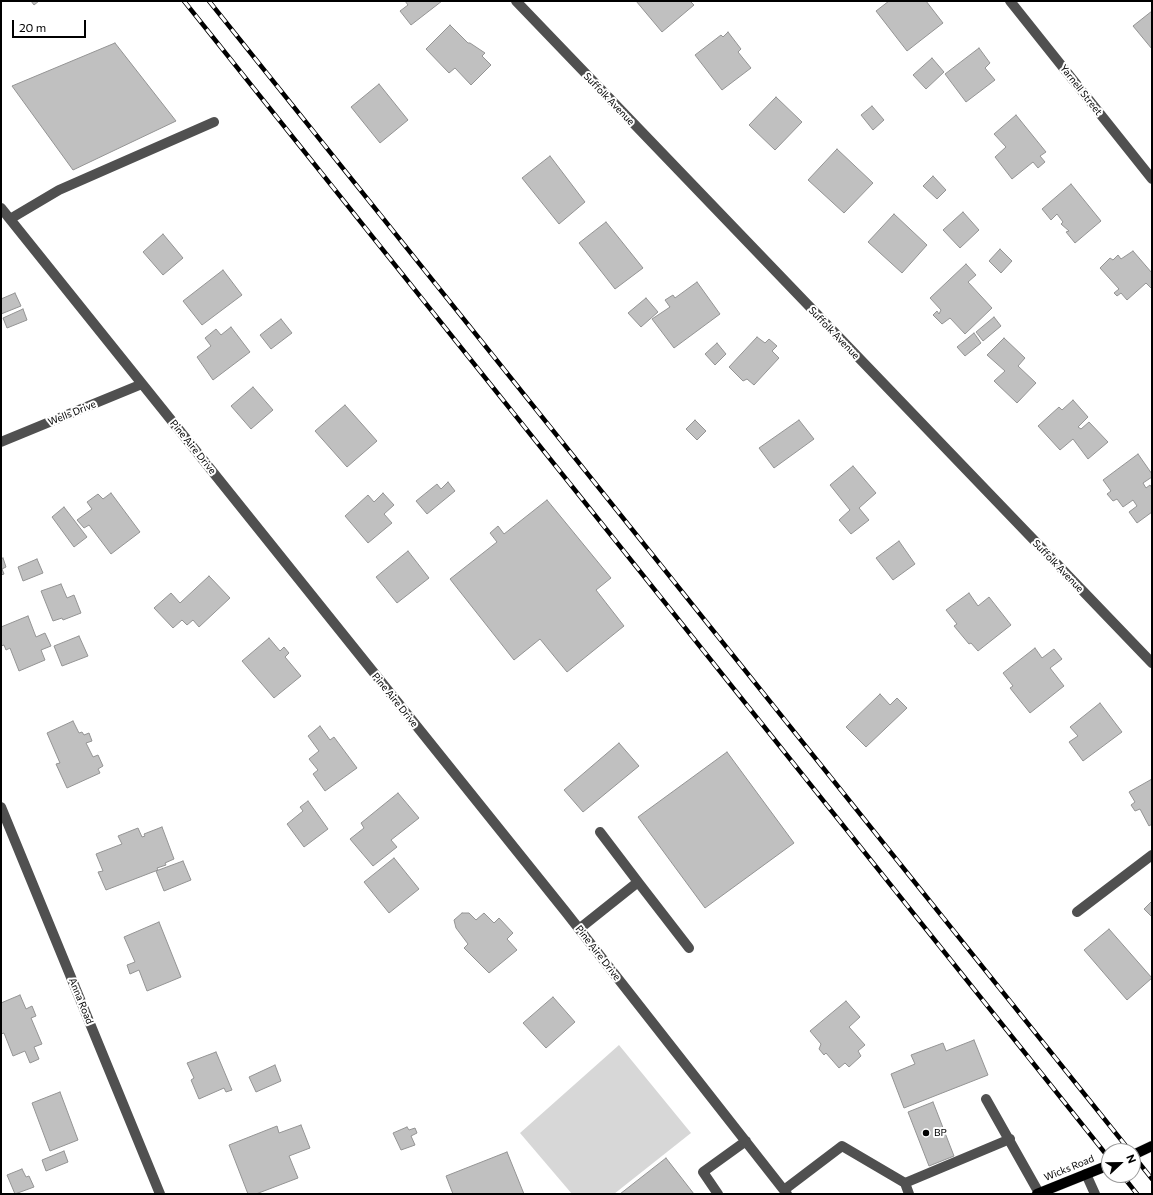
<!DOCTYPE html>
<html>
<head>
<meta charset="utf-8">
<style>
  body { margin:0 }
  #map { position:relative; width:1153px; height:1195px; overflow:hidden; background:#fff; font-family:Commissioner,sans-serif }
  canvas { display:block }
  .frame { position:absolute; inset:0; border:2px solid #000; pointer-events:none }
  .north { position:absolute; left:1101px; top:1143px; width:40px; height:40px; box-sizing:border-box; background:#fff; border:1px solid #999; border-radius:50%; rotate:68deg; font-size:11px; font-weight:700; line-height:16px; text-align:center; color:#000 }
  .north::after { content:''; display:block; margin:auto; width:14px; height:18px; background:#000; clip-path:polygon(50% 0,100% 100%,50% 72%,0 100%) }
  .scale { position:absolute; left:12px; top:20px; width:74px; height:18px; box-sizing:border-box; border:2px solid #000; border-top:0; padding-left:5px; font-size:12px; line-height:14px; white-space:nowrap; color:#000; -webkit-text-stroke:3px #fff; paint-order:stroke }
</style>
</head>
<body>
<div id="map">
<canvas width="1153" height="1195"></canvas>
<div class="frame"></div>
<div class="north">N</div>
<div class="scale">20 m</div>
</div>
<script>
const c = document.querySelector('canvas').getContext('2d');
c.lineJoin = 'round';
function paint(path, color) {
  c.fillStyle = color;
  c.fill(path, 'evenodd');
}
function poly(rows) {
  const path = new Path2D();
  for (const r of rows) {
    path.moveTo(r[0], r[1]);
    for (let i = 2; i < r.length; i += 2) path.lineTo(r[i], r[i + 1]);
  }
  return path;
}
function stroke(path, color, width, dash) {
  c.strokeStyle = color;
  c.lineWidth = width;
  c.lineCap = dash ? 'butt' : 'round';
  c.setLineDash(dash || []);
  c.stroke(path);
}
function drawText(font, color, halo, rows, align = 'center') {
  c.font = font + ' Commissioner,sans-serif';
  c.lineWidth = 4;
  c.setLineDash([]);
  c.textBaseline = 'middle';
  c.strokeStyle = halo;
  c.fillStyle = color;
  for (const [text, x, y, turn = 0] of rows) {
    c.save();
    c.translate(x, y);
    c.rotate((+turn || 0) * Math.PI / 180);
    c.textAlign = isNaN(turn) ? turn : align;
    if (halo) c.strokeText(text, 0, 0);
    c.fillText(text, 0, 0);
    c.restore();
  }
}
paint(poly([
  [619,1045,691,1133,614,1194,572,1194,520,1133]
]), '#d7d7d7');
const building = poly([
  [31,1,39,1,34,5,31,1],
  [405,1,442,1,411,25,400,11,408,5,405,1],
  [636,1,690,1,694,5,662,32,636,1],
  [889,1,926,1,943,23,907,51,876,11,889,1],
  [1152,11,1152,49,1133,26,1152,11],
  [450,25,468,43,470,43,485,53,482,56,491,65,471,85,455,68,449,73,426,49,450,25],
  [728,32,741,49,738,52,751,68,722,90,695,55,721,35,723,37,728,32],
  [115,43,176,121,73,170,12,86,115,43],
  [979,48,990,63,985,68,995,80,966,102,945,74,979,48],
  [932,58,944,72,926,89,913,75,932,58],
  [379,84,408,120,380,143,351,107,379,84],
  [776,97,802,122,775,150,749,125,776,97],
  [872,106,884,120,873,130,861,115,872,106],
  [1016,115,1046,152,1040,156,1045,162,1038,168,1033,162,1012,179,995,157,1006,147,994,134,1016,115],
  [837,149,873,183,844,213,808,180,837,149],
  [550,156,585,202,559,224,522,178,550,156],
  [933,176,946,190,937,199,923,186,933,176],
  [1071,184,1101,221,1075,243,1066,232,1069,231,1061,224,1063,222,1057,214,1051,220,1042,209,1071,184],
  [963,212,979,230,960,248,943,230,963,212],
  [894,214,927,245,902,273,868,242,894,214],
  [606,222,643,268,615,289,579,243,606,222],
  [163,234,183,258,163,275,143,252,163,234],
  [1000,249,1012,261,1001,273,989,261,1000,249],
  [1133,251,1152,273,1152,287,1151,288,1146,283,1127,300,1121,293,1117,296,1114,293,1119,289,1100,268,1110,258,1113,260,1118,255,1121,259,1133,251],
  [966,264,976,275,968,282,992,308,965,334,950,318,942,324,933,315,937,311,939,314,941,310,930,298,966,264],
  [223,270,242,295,202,325,183,301,223,270],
  [697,282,720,314,674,348,652,319,670,307,665,300,673,295,675,298,697,282],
  [15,293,21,306,1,314,1,299,15,293],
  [646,298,658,312,641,327,628,313,646,298],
  [23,309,27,320,7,328,3,318,23,309],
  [994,317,1001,326,983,341,976,332,994,317],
  [281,319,292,333,271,349,260,335,281,319],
  [231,327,250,352,213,380,197,357,211,346,205,338,216,329,221,335,231,327],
  [974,333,981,343,965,356,957,347,974,333],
  [757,337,765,343,769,339,777,346,772,351,779,358,754,385,747,379,743,381,729,367,757,337],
  [1004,338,1025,358,1018,366,1036,383,1017,403,994,381,1005,371,987,355,1004,338],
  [717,343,726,354,715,365,705,354,717,343],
  [253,387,273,410,251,429,231,406,253,387],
  [1073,400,1088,417,1078,427,1081,429,1089,422,1108,442,1088,459,1073,439,1060,450,1038,426,1059,407,1062,410,1073,400],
  [345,405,377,441,347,467,315,431,345,405],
  [695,420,706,431,697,440,686,429,695,420],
  [799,420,814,439,774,468,759,448,799,420],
  [1138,454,1152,474,1152,477,1143,483,1146,488,1150,485,1152,488,1152,512,1137,523,1129,512,1137,506,1133,500,1123,507,1117,499,1113,501,1107,494,1111,491,1103,480,1138,454],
  [853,466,876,493,859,508,869,520,851,534,839,520,850,510,830,485,853,466],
  [448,482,455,491,427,514,416,501,437,484,441,489,448,482],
  [111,493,140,532,111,554,89,525,84,528,77,520,92,509,87,502,98,494,103,499,111,493],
  [383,493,394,505,384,514,392,523,368,543,345,516,368,495,374,502,383,493],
  [547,500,611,578,596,590,624,626,567,672,540,639,514,660,450,579,497,542,490,533,498,526,504,534,547,500],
  [64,507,87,537,74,547,52,517,64,507],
  [899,541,915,564,893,580,876,558,899,541],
  [408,551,429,578,397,603,376,577,408,551],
  [3,558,6,567,2,569,4,574,1,575,1,559,3,558],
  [37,559,43,573,23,581,18,567,37,559],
  [209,576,230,598,199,627,193,620,187,625,182,620,173,628,154,608,171,593,180,603,209,576],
  [61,584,67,598,74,595,81,613,63,620,62,618,53,621,41,591,61,584],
  [969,593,978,606,989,597,1011,625,978,651,971,643,969,644,954,626,957,624,946,610,969,593],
  [28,616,36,637,45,633,51,646,41,650,45,660,19,671,10,648,6,650,4,645,1,646,1,627,28,616],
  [79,636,88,656,62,666,54,646,79,636],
  [269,638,280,651,284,647,289,653,285,657,301,676,274,698,242,661,269,638],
  [1035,648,1042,658,1054,649,1062,659,1050,668,1064,686,1030,713,1010,688,1013,686,1003,673,1035,648],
  [880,694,890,705,897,698,907,708,866,747,846,727,880,694],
  [1100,703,1122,732,1083,761,1069,742,1078,736,1070,727,1100,703],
  [73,721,79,733,82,732,84,735,89,733,92,741,86,743,93,757,98,755,103,766,98,769,100,773,67,788,56,764,60,763,47,733,73,721],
  [320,726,330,740,334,737,357,768,325,791,313,774,318,770,309,759,319,751,308,736,320,726],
  [619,743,639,766,583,812,564,790,619,743],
  [727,752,794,843,705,908,638,817,727,752],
  [1152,779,1152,824,1149,826,1140,809,1135,811,1131,805,1135,802,1129,792,1152,779],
  [398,793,419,818,391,840,397,847,373,866,350,839,364,828,361,823,398,793],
  [308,801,328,829,304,847,287,824,303,811,300,807,308,801],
  [162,827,174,859,165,863,166,865,157,868,158,870,106,890,98,872,103,871,96,854,122,844,118,836,138,828,142,837,145,836,144,834,162,827],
  [394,858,419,889,389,913,364,882,394,858],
  [183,861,191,880,164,891,156,871,183,861],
  [1152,901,1152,917,1144,909,1152,901],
  [462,913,469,913,476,920,484,913,494,923,499,918,513,933,507,939,517,950,489,973,464,948,468,944,456,928,454,920,462,913],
  [159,922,181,977,147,991,139,970,130,974,127,965,135,962,124,937,159,922],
  [1109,929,1152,978,1127,1000,1084,950,1109,929],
  [20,995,26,1009,32,1006,36,1016,31,1018,42,1044,34,1047,39,1059,30,1063,25,1051,13,1056,4,1033,1,1034,1,1003,20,995],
  [553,997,575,1022,546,1048,523,1023,553,997],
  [846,1001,860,1017,849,1027,865,1045,858,1051,861,1056,849,1067,845,1063,839,1068,826,1053,824,1055,819,1049,821,1044,810,1031,846,1001],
  [974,1040,988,1075,904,1108,891,1074,915,1064,911,1055,943,1043,946,1051,974,1040],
  [216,1052,232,1090,226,1092,224,1088,199,1099,191,1080,194,1078,187,1063,216,1052],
  [275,1065,281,1081,256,1092,249,1077,275,1065],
  [60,1092,78,1140,50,1151,32,1103,60,1092],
  [933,1102,954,1156,929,1166,908,1112,933,1102],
  [301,1125,310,1148,289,1156,298,1178,256,1194,248,1194,229,1145,277,1126,279,1133,301,1125],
  [407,1127,409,1130,415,1128,417,1133,411,1136,415,1145,401,1150,393,1133,407,1127],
  [64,1151,68,1162,46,1171,42,1160,64,1151],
  [507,1152,524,1194,453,1194,446,1176,507,1152],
  [666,1158,694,1194,620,1194,666,1158],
  [22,1169,26,1177,29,1176,34,1187,15,1194,7,1175,22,1169]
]);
paint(building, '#c0c0c0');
stroke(building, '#949494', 1);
const major = poly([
  [1133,1155,1152,1146],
  [1037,1194,1109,1165]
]);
stroke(major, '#dbdbdb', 11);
stroke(poly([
  [516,1,1152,663],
  [1010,1,1152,179],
  [1,208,565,911,787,1194],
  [10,219,59,190,214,122],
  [1,442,142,384],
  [1,807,160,1194],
  [600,832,638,882],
  [1077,912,1152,855],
  [579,929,638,882,689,948],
  [986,1099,1039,1193],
  [1086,1174,1095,1194],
  [784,1190,842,1146,905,1183],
  [718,1194,703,1172,746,1141],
  [909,1194,905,1183,1010,1139]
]), '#505050', 10);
stroke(major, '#000', 10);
const rail = poly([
  [184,1,1109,1158],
  [209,1,1130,1151],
  [1133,1155,1152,1179],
  [1122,1175,1137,1194]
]);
stroke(rail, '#000', 4.5);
stroke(rail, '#fff', 3, [9]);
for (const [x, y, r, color] of [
  [926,1133,4,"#000"]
]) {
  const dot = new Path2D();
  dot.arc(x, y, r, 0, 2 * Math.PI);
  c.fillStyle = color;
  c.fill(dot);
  stroke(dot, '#fff', 1.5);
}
drawText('10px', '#000', '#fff', [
  ["Yarnell Street",1081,90,52],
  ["Suffolk Avenue",609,99,46],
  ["Suffolk Avenue",834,333,46],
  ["Wells Drive",72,413,-22],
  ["Pine Aire Drive",193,447,51],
  ["Suffolk Avenue",1058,566,46],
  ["Pine Aire Drive",395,700,51],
  ["Pine Aire Drive",598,953,52],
  ["Anna Road",81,1001,68],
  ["Wicks Road",1069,1168,-22]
]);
drawText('10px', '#000', '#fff', [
  ["BP",934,1133]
], 'left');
</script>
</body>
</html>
